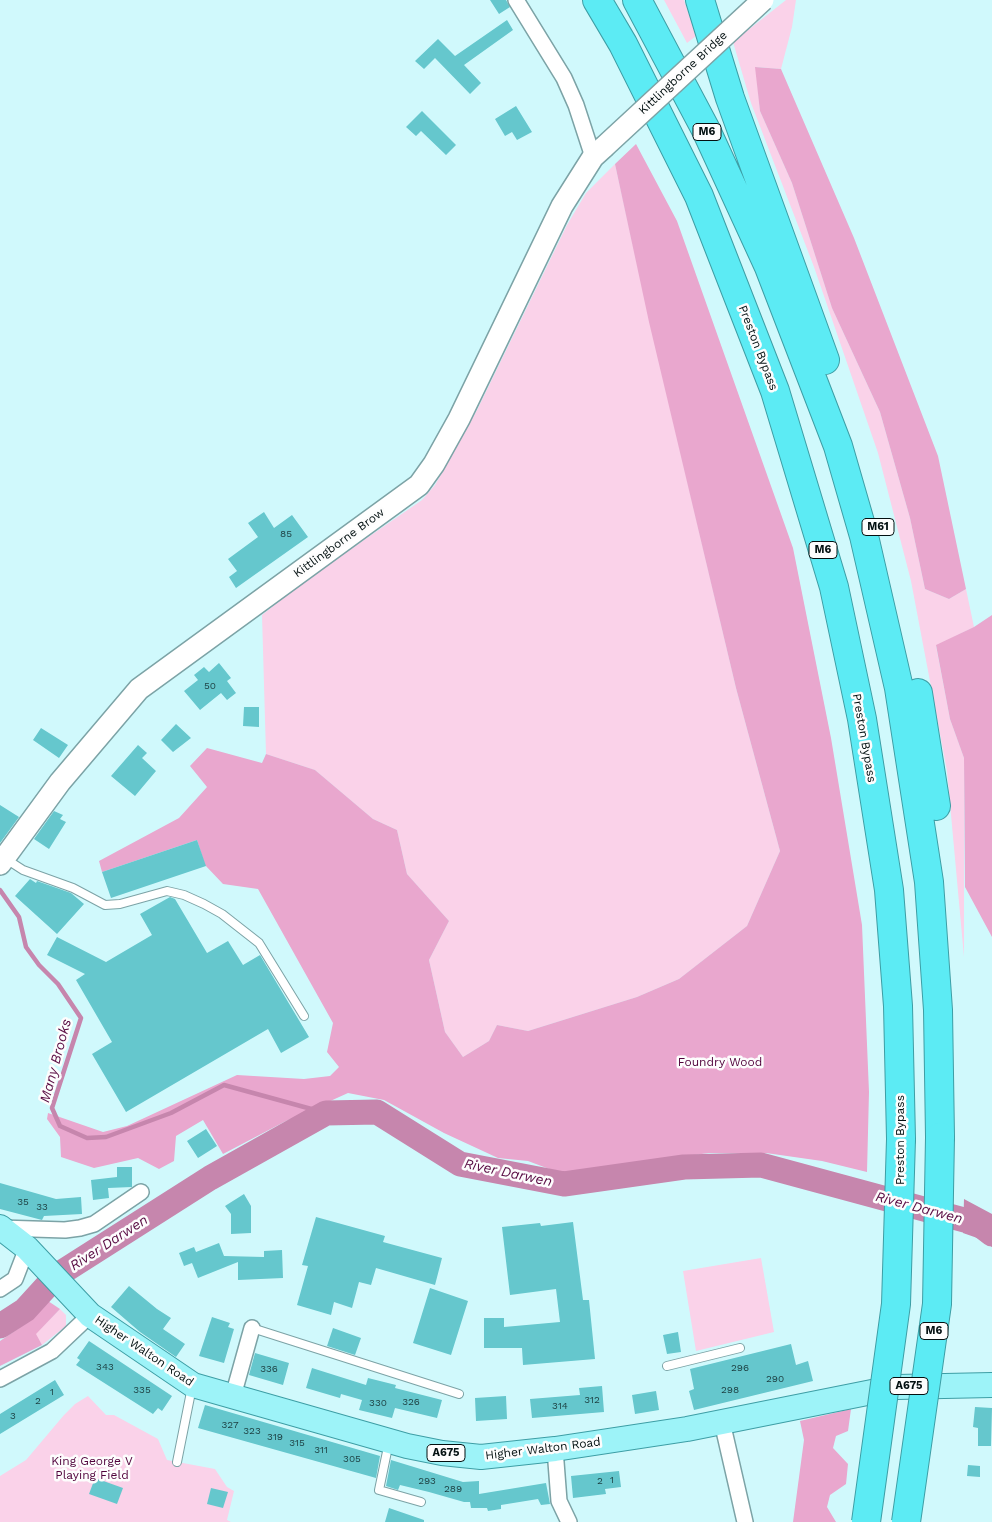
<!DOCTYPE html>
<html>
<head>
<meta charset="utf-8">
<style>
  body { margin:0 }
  canvas { display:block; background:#d0f9fc }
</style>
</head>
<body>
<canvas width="992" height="1522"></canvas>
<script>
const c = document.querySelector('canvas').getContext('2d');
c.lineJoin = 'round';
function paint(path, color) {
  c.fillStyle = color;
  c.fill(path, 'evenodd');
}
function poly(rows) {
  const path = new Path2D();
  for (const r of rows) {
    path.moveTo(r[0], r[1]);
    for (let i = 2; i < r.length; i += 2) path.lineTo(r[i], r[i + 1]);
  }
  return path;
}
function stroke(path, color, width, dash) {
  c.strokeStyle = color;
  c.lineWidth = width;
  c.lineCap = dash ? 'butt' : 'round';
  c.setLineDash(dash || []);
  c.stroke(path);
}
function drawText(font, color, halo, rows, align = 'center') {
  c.font = font + ' "Work Sans",sans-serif';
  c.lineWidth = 5;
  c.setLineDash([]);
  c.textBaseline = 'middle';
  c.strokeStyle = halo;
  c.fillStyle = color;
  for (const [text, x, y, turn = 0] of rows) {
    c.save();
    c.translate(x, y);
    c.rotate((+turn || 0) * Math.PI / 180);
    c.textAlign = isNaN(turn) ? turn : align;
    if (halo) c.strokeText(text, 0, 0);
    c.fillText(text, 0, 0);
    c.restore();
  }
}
paint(poly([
  [664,0,684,0,696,36,687,43],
  [786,0,796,0,792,27,781,69,756,67,760,111,792,183,832,308,880,412,910,518,925,589,949,599,966,589,974,627,936,646,950,719,964,758,964,957,947,771,911,581,878,453,814,267,751,103,733,42],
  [615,164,651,327,736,688,780,851,747,926,679,979,637,997,528,1031,497,1025,489,1041,463,1057,445,1032,429,960,449,921,407,874,397,830,373,819,315,770,266,754,262,615,303,582,422,500,435,485,477,410,567,225,586,193],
  [761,1258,774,1332,696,1351,683,1271],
  [60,1309,66,1315,66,1326,42,1345,35,1334],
  [88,1396,106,1415,114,1415,158,1439,167,1460,215,1469,227,1487,234,1491,227,1520,231,1522,0,1522,0,1476,26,1460,64,1415,75,1404]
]), '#fad2e9');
paint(poly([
  [755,67,781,69,854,238,938,456,966,589,949,599,925,589,910,518,880,412,832,308,792,183,760,111],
  [636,144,677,221,793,548,831,738,862,925,869,1092,867,1172,822,1161,766,1153,709,1153,560,1173,528,1161,498,1158,444,1133,384,1100,348,1093,286,1121,223,1154,203,1120,176,1136,174,1161,159,1169,138,1158,94,1168,61,1157,60,1137,47,1119,48,1113,103,1132,127,1126,237,1075,304,1079,330,1076,339,1067,327,1052,333,1023,258,889,223,884,205,865,197,840,102,872,99,861,179,818,207,787,190,766,207,748,262,763,266,754,315,770,373,819,397,830,407,874,449,921,429,960,445,1032,463,1057,489,1041,497,1025,528,1031,637,997,679,979,747,926,780,851,736,688,649,322,615,164],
  [992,615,992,937,965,887,964,758,950,719,936,645,974,627],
  [48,1301,60,1309,36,1334,42,1345,0,1366,0,1341,28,1322],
  [851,1409,848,1431,836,1436,833,1448,848,1464,846,1484,830,1495,827,1507,836,1522,793,1522,804,1440,800,1421]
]), '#e9a7ce');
paint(poly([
  [964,1199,992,1214,992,1247,983,1240,963,1233]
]), '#c686ad');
stroke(poly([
  [0,890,19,917,26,947,39,965,58,984,81,1018,52,1108,60,1126,87,1138,106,1137,171,1113,224,1085,326,1113]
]), '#c686ad', 4.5);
stroke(poly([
  [0,1326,25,1310,56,1276,210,1178,326,1113,377,1112,460,1164,564,1184,684,1167,761,1165,979,1224,992,1234]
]), '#c686ad', 25);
paint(poly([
  [490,0,506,0,510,7,499,14],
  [507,20,513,30,464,65,481,83,470,94,435,58,424,69,415,61,438,39,455,56],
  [516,106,532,132,517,140,512,132,505,136,495,119],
  [422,111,456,145,446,155,421,131,416,136,406,127],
  [264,512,274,528,292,515,308,537,236,588,229,577,237,571,228,559,258,537,248,523],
  [219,663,231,678,227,681,236,693,227,700,221,693,200,710,184,691,198,680,194,675,204,667,209,672],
  [244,707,259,707,259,727,243,726],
  [176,724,191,738,173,752,161,740],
  [41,728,68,745,59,758,33,740],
  [138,745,147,753,142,758,156,771,135,796,111,776],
  [0,805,19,817,0,843],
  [54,811,63,815,60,819,66,822,49,849,34,839],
  [197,840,206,866,111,898,102,872],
  [30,879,36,883,37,881,71,893,84,904,57,934,15,896],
  [170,897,175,899,207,953,228,941,243,965,260,955,309,1037,281,1053,268,1029,126,1112,92,1054,112,1042,76,980,85,974,47,955,57,937,106,962,152,935,140,914],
  [206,1129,217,1146,198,1158,187,1141],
  [117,1167,132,1167,132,1187,108,1188,109,1198,93,1200,91,1180,117,1177],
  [0,1183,56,1199,81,1197,82,1214,44,1216,42,1220,0,1209],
  [244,1194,251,1206,251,1233,231,1234,231,1214,225,1206],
  [316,1217,385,1236,383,1242,442,1258,435,1285,376,1268,371,1285,359,1282,352,1308,334,1302,331,1315,297,1305,308,1266,302,1265],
  [573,1222,583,1300,589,1300,595,1359,523,1365,522,1348,484,1348,484,1318,504,1318,504,1327,560,1322,556,1289,510,1295,502,1227,540,1223,541,1226],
  [219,1243,224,1256,264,1257,264,1251,282,1250,283,1278,238,1280,238,1262,198,1278,192,1263,184,1266,179,1253,194,1247,196,1252],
  [129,1286,157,1309,171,1318,163,1329,185,1344,176,1357,140,1332,111,1307],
  [430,1288,468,1301,451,1355,413,1343],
  [212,1317,230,1323,228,1327,234,1329,224,1363,199,1356],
  [333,1328,361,1338,355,1355,327,1346],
  [678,1332,681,1352,667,1354,663,1335],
  [89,1341,172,1396,162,1411,158,1408,153,1414,76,1365,80,1360,77,1358],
  [791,1344,796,1365,808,1361,813,1381,694,1410,689,1391,694,1389,690,1369],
  [255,1353,289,1363,283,1385,249,1375],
  [312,1368,366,1385,368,1378,396,1385,395,1388,442,1400,437,1418,395,1408,392,1418,359,1410,362,1400,341,1394,340,1398,306,1388],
  [55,1380,64,1395,0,1434,0,1414],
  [602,1386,604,1412,532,1418,530,1399,580,1395,579,1388],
  [656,1391,659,1410,635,1414,632,1395],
  [506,1396,507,1419,476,1421,475,1398],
  [205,1405,380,1456,376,1478,198,1428],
  [975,1407,992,1408,991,1446,978,1446,978,1428,973,1427],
  [391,1460,463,1482,479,1481,479,1494,546,1483,550,1504,541,1505,538,1499,501,1505,501,1509,488,1511,487,1508,471,1508,470,1502,464,1502,429,1492,400,1485,398,1490,386,1486],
  [968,1465,980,1466,980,1477,967,1476],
  [619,1471,621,1487,605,1489,606,1494,573,1498,571,1476],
  [95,1478,123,1488,117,1504,89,1494],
  [211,1488,228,1492,223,1508,207,1504],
  [389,1508,424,1520,424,1522,385,1522]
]), '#65c7cd');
const lane = poly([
  [6,859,23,870,73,888,105,905,120,904,167,891,184,895,204,904,222,914,259,943,304,1016],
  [252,1328,459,1394],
  [667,1366,740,1348],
  [389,1442,379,1490,421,1502],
  [177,1462,192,1387]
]);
const street = poly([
  [516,0,564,78,576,105,593,157],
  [1,1228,65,1230,80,1228,94,1224,141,1192],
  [0,1289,15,1279,27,1248],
  [0,1379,52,1351,90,1315],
  [233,1396,252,1328],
  [722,1422,745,1522],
  [555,1449,559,1501,569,1522]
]);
const secondary = poly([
  [0,864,60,782,139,689,419,485,434,464,459,419,562,206,593,157,604,147]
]);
const primary = poly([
  [0,1227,27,1248,90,1315,193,1385,407,1446,442,1453,481,1457,555,1449,687,1429,897,1387,992,1385]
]);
const highway = poly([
  [597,0,623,44,699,196,775,391,834,587,862,719,889,890,898,1006,901,1139],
  [637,0,706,130,769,267,838,446,864,536,899,688,929,882,938,1010,940,1137],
  [700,0,730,98,825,360],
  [918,693,936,806]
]);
stroke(lane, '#7ca3a6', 10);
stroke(street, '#7ca3a6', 18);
stroke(secondary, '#7ca3a6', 24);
stroke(primary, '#3d9ea5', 26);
stroke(highway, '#3d9ea5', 30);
stroke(lane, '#fff', 8);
stroke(street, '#fff', 15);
stroke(secondary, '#fff', 21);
stroke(primary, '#9df3f8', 24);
stroke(highway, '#5cebf4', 28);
const secondaryBridge = poly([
  [604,147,763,0]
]);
const highwayBridge = poly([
  [866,1522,896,1304,901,1139],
  [906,1522,937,1304,940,1137]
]);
stroke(secondaryBridge, '#7ca3a6', 24, []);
stroke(highwayBridge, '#3d9ea5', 30, []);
stroke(secondaryBridge, '#fff', 21);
stroke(highwayBridge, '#5cebf4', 28);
drawText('10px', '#1c3e40', null, [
  ["85",286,534],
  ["50",210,686],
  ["35",23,1202],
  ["33",42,1207],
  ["343",105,1367],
  ["296",740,1368],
  ["336",269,1369],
  ["290",775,1379],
  ["335",142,1390],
  ["298",730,1390],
  ["1",52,1392],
  ["312",592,1400],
  ["2",38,1401],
  ["326",411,1402],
  ["330",378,1403],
  ["314",560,1406],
  ["3",13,1416],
  ["327",230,1425],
  ["323",252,1431],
  ["319",275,1437],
  ["315",297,1443],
  ["311",321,1450],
  ["305",352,1459],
  ["1",612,1480],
  ["293",427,1481],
  ["2",600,1481],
  ["289",453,1489]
]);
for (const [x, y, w] of [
  [707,132,28],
  [878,527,32],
  [823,550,28],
  [934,1331,28],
  [909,1386,38],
  [446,1453,38]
]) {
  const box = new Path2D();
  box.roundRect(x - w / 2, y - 8.5, w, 17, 4);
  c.fillStyle = '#fdfdfd';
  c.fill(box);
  stroke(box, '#031011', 1);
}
drawText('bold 11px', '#031011', null, [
  ["M6",707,132],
  ["M61",878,527],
  ["M6",823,550],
  ["M6",934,1331],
  ["A675",909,1386],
  ["A675",446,1453]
]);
drawText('12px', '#031011', '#fdfdfd', [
  ["Kittlingborne Bridge",683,73,-43],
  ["Preston Bypass",758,348,69],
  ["Kittlingborne Brow",339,543,-36],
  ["Preston Bypass",864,738,80],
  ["Preston Bypass",900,1140,-90],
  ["Higher Walton Road",144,1351,34],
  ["Higher Walton Road",543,1449,-7]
]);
drawText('12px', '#50023b', '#fdfdfd', [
  ["Foundry Wood",720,1062],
  ["King George V",92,1461],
  ["Playing Field",92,1475]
]);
drawText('italic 14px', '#590c43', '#fdfdfd', [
  ["Many Brooks",56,1061,-75],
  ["River Darwen",508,1173,12],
  ["River Darwen",919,1208,15],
  ["River Darwen",109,1243,-33]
]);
</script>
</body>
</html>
